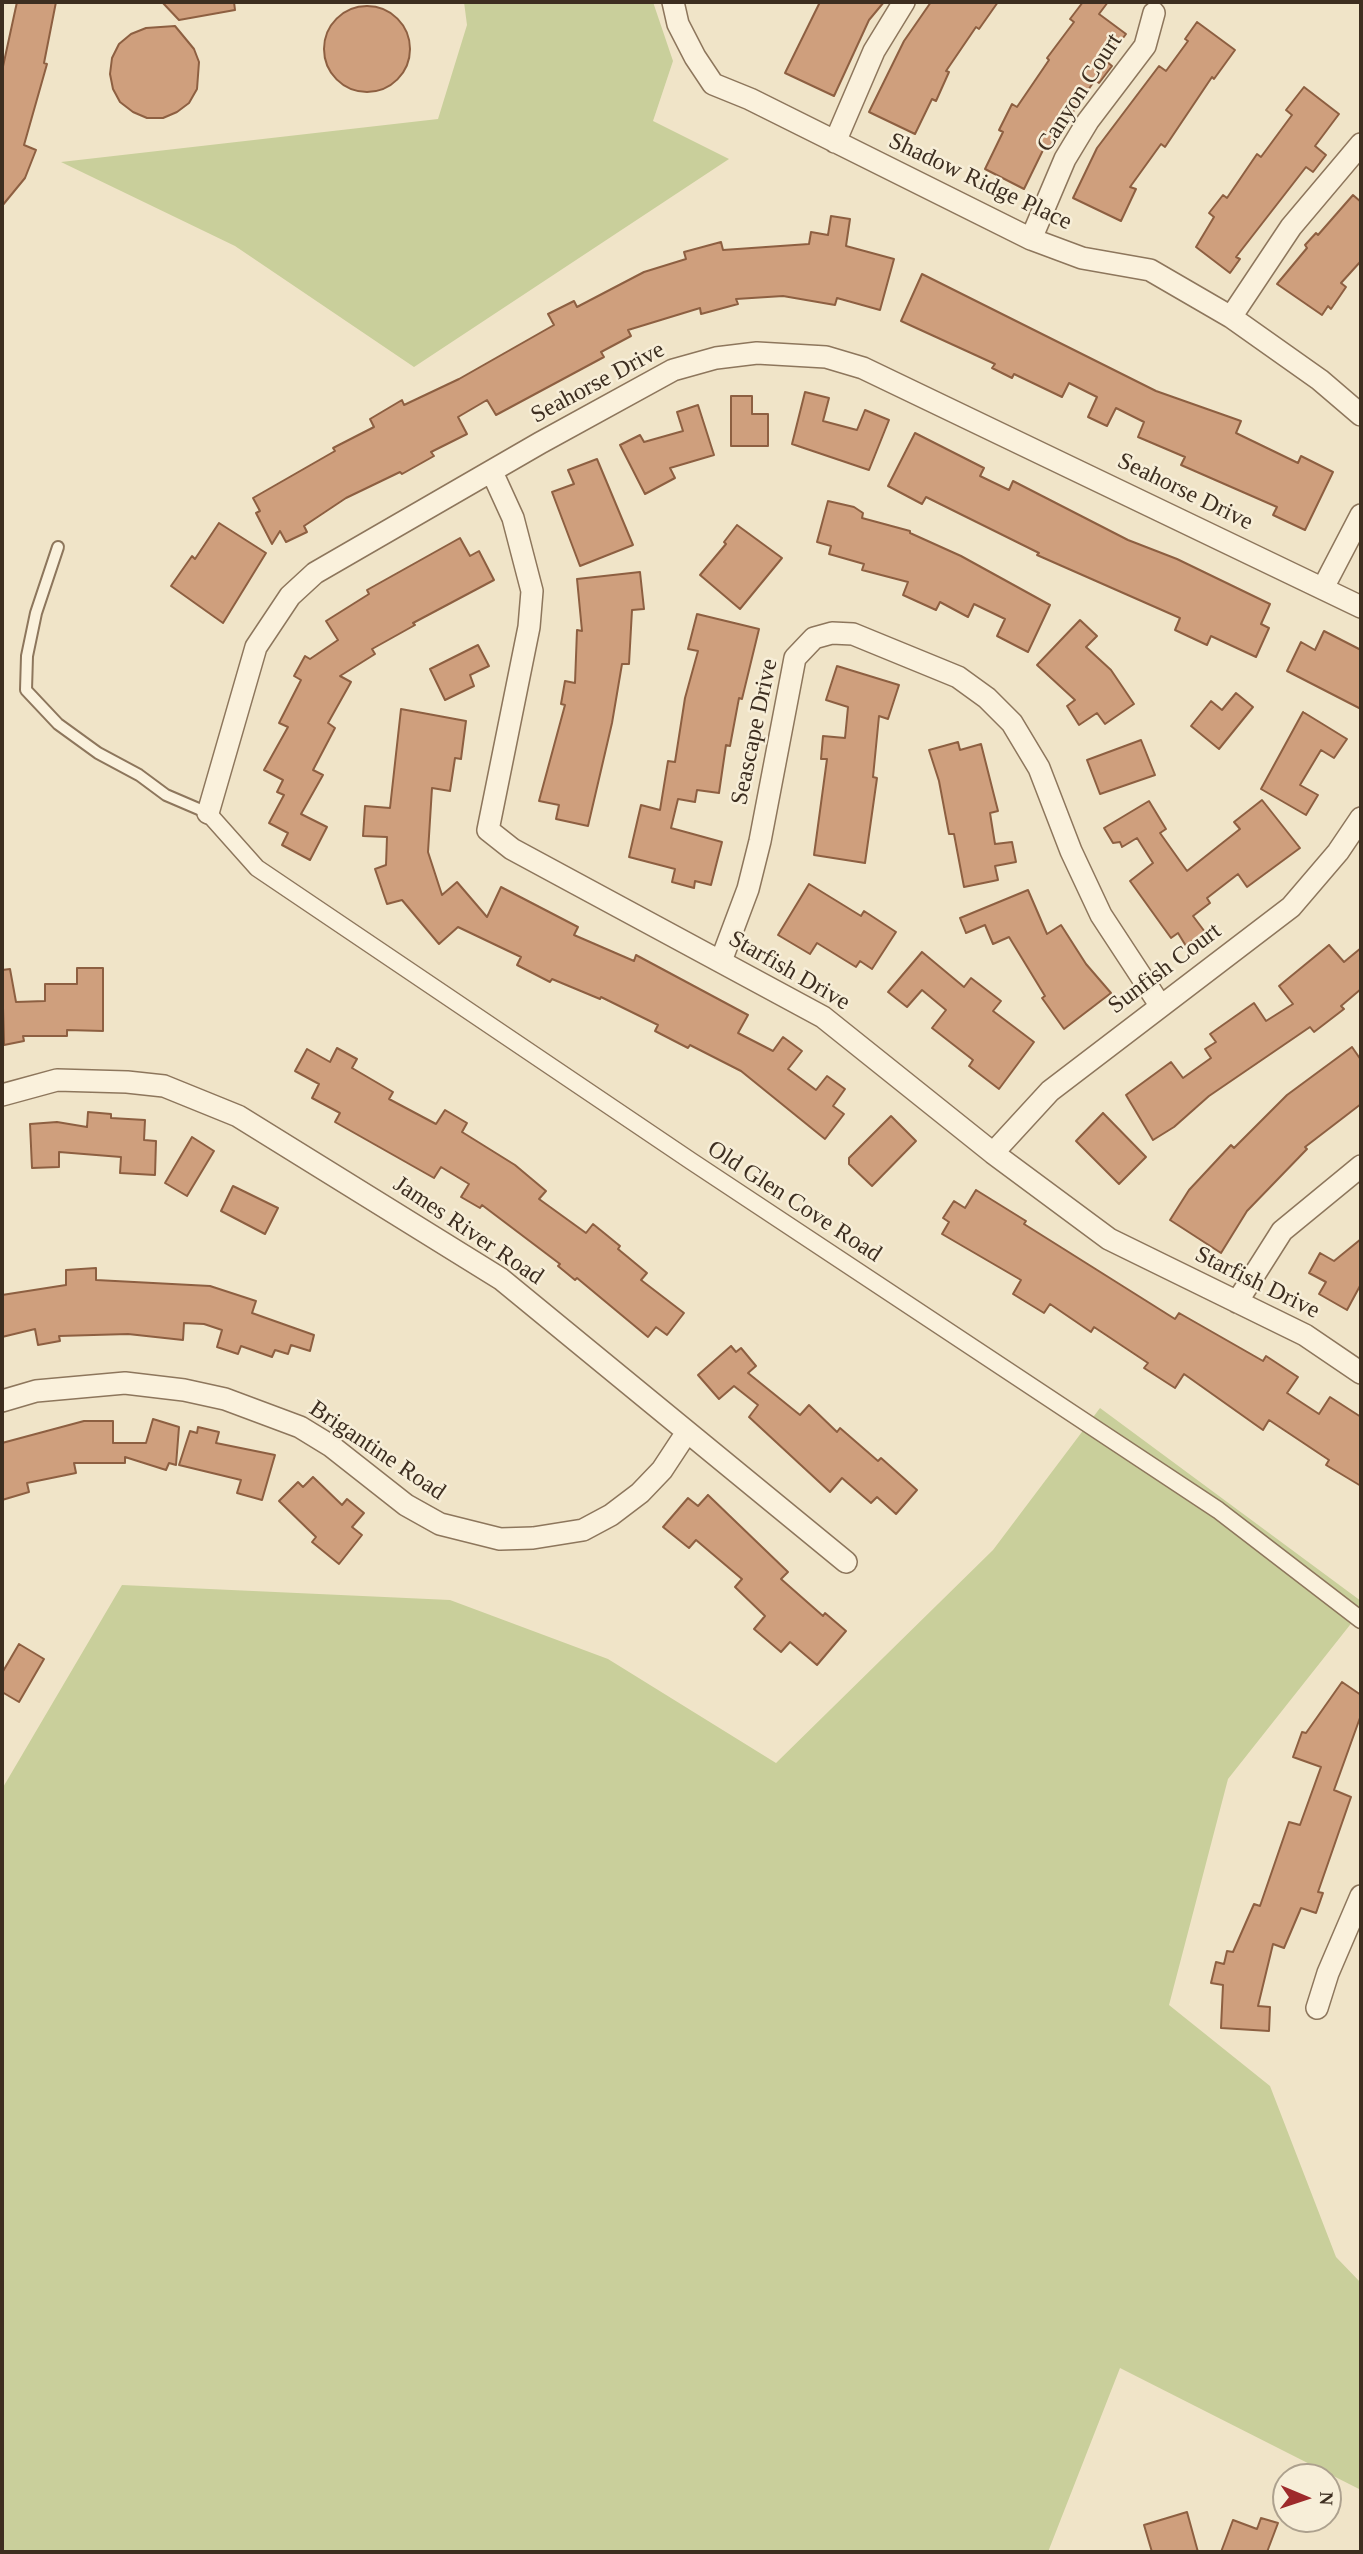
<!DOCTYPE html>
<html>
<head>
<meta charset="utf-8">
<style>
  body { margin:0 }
  #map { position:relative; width:1363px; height:2554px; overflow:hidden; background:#f0e4c8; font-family:Georgia,serif }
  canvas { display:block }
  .frame { position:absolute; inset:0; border:4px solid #3d2e20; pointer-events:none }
  .north { position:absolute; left:1272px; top:2463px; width:70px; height:70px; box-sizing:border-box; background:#f7eed8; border:2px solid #ada18e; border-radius:50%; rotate:92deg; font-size:19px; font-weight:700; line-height:28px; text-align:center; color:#3d2e20 }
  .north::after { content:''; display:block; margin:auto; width:24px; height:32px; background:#9e2a2b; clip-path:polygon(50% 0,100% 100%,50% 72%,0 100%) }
</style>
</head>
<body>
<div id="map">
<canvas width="1363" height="2554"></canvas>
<div class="frame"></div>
<div class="north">N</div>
</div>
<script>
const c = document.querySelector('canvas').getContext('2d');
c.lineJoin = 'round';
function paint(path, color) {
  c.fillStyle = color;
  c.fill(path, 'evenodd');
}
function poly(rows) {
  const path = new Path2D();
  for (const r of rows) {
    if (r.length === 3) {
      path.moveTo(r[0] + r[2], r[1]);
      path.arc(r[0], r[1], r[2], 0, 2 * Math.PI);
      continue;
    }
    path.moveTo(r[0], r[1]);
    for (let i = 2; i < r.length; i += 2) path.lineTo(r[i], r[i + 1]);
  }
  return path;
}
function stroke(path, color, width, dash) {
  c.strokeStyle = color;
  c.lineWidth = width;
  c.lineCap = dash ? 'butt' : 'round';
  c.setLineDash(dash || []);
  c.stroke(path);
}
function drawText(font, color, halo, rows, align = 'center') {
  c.font = font + ' Georgia,serif';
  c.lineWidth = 5;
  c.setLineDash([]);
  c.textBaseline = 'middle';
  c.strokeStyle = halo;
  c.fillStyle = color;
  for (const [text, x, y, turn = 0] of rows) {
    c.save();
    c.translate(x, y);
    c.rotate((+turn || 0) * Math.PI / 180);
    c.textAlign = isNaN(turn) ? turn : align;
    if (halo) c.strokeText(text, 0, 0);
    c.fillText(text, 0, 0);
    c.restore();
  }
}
paint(poly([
  [464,2,653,2,673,61,653,121,729,159,414,367,235,246,61,162,438,119,467,25],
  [1100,1408,1361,1601,1361,1611,1228,1779,1169,2005,1270,2086,1336,2257,1361,2283,1361,2490,1120,2368,1048,2552,2,2552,2,1789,122,1585,450,1600,608,1659,776,1763,993,1550]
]), '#c9cf9b');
const building = poly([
  [17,2,56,2,44,63,47,64,24,145,36,150,25,178,2,206,2,71,17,2],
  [162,2,234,2,235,10,179,20,162,2],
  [820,2,884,2,869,20,834,96,785,73,820,2],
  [931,2,998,2,979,29,976,27,946,71,949,72,936,101,932,99,915,134,869,112,904,41,931,2],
  [1083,2,1108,2,1099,14,1126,34,1106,61,1112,66,1099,83,1095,80,1068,119,1065,116,1050,148,1045,146,1024,189,985,169,1003,132,999,130,1012,104,1017,107,1049,60,1047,58,1074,22,1070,19,1083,2],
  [367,49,43],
  [1197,22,1235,50,1214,79,1212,77,1165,147,1161,144,1130,187,1136,189,1121,221,1073,198,1097,148,1159,66,1166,71,1188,41,1185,39,1197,22],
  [175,26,194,49,199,62,197,89,189,103,177,112,163,118,147,118,133,112,120,102,113,89,110,74,112,58,119,44,131,34,146,28,175,26],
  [1304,87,1339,114,1315,146,1326,155,1313,172,1306,167,1236,257,1240,259,1230,273,1196,247,1214,217,1209,213,1223,195,1227,198,1257,154,1261,157,1292,115,1286,110,1304,87],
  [1353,195,1361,202,1361,261,1341,283,1346,287,1331,309,1328,306,1322,315,1277,284,1307,248,1305,245,1316,233,1318,235,1353,195],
  [831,216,850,219,846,246,894,259,880,310,837,298,835,305,783,296,736,299,738,304,701,314,700,308,628,330,631,336,601,352,604,357,496,415,487,400,458,417,467,434,431,452,434,456,402,474,400,472,346,498,304,526,307,532,286,542,280,531,272,544,256,513,260,511,253,498,335,451,333,448,374,427,370,419,402,400,404,405,459,379,554,325,548,314,574,301,577,307,644,272,686,259,684,252,721,242,723,250,809,244,811,232,828,235,831,216],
  [922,274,1156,391,1241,421,1236,433,1298,463,1301,456,1333,472,1305,530,1273,515,1277,507,1181,465,1185,457,1138,437,1144,422,1116,408,1107,426,1088,417,1097,397,1069,383,1062,397,1014,374,1012,378,992,368,995,364,901,321,922,274],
  [805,392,829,398,823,421,857,430,865,410,889,420,869,470,792,444,805,392],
  [731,396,752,396,752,414,768,414,768,446,731,446,731,396],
  [698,405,714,455,670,468,675,478,645,494,620,445,640,435,644,442,683,431,677,412,698,405],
  [915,433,984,468,980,476,1009,490,1013,481,1128,540,1177,559,1270,604,1261,624,1269,628,1256,657,1211,636,1207,645,1175,630,1180,618,1037,555,1039,553,926,497,922,504,888,486,915,433],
  [597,459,633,545,580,566,552,492,574,484,568,470,597,459],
  [828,501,854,507,863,513,862,518,910,531,910,533,961,556,1050,605,1028,652,997,636,1005,619,974,604,968,617,940,602,936,610,903,595,908,582,862,570,864,564,829,554,831,546,817,542,828,501],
  [219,523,266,553,223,623,171,586,192,556,195,559,219,523],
  [737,525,782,558,740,609,700,575,726,544,724,542,737,525],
  [460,538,470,556,479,551,494,580,413,623,415,625,372,649,375,654,340,676,351,682,328,723,335,728,313,770,323,775,301,814,327,827,310,860,282,845,288,833,269,823,284,795,277,792,283,780,264,770,288,727,279,723,301,680,294,676,305,656,310,659,338,640,326,621,369,594,367,590,460,538],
  [640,572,644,609,632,610,629,664,622,664,612,723,588,826,556,819,559,805,539,801,565,705,561,704,565,681,575,683,577,630,582,631,577,579,640,572],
  [697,614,759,629,742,699,739,698,730,746,726,745,719,793,697,790,695,802,678,799,671,828,722,842,711,885,695,881,694,888,672,882,675,869,629,857,641,805,660,810,668,761,675,762,685,698,698,651,688,649,697,614],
  [1080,620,1097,636,1086,647,1111,670,1134,704,1105,724,1097,713,1079,725,1067,706,1075,700,1037,665,1080,620],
  [1324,631,1361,650,1361,709,1287,671,1301,642,1315,650,1324,631],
  [478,645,489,666,470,675,474,686,445,700,430,669,478,645],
  [837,666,899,685,888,719,879,716,873,777,877,778,865,863,814,855,827,759,821,759,823,736,845,738,848,707,826,700,837,666],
  [1236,693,1253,707,1219,749,1191,726,1211,701,1222,710,1236,693],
  [401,709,466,721,461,759,455,758,450,791,432,788,428,852,442,895,457,882,487,917,501,887,578,927,574,935,634,961,636,955,748,1015,738,1033,773,1051,783,1037,802,1051,788,1069,816,1090,827,1076,845,1089,833,1106,844,1114,825,1139,741,1071,690,1045,688,1048,655,1031,658,1025,601,997,600,999,552,979,550,982,517,965,521,957,458,927,439,944,402,900,387,904,375,869,386,865,387,837,363,836,365,806,390,808,401,709],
  [1303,712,1347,739,1334,758,1321,750,1300,785,1318,795,1306,815,1261,789,1303,712],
  [1141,740,1155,775,1100,794,1087,760,1141,740],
  [958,742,960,750,981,744,998,811,990,813,995,844,1012,842,1016,862,995,866,998,880,964,887,954,834,949,834,939,781,929,750,958,742],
  [1262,800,1300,848,1247,887,1238,874,1207,898,1210,903,1193,916,1205,932,1186,946,1178,933,1171,938,1130,881,1153,863,1137,838,1122,847,1120,842,1113,843,1104,828,1149,801,1166,829,1160,833,1187,871,1240,829,1234,822,1262,800],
  [809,884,861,916,864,911,896,932,872,969,860,961,856,967,817,943,810,954,778,935,809,884],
  [1028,890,1047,934,1061,925,1086,964,1111,993,1064,1029,1042,998,1045,996,1009,937,993,944,985,925,966,933,960,918,1028,890],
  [1329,945,1344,962,1361,948,1361,989,1341,1006,1344,1009,1314,1032,1310,1027,1209,1096,1174,1127,1153,1140,1126,1095,1171,1062,1183,1078,1211,1058,1205,1049,1216,1042,1210,1034,1254,1003,1266,1021,1293,1004,1279,986,1329,945],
  [922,952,964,987,971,978,1001,1001,993,1011,1034,1042,999,1089,969,1066,973,1060,932,1028,946,1010,922,990,907,1007,888,992,922,952],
  [77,968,103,968,103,1031,67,1030,67,1036,23,1036,24,1041,4,1045,2,970,10,969,16,1002,45,1001,45,984,77,984,77,968],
  [1352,1047,1361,1060,1361,1104,1305,1147,1307,1149,1247,1211,1221,1253,1170,1220,1189,1190,1231,1145,1234,1148,1287,1095,1352,1047],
  [337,1048,357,1059,352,1068,393,1092,389,1099,436,1124,445,1110,467,1123,462,1132,515,1165,546,1191,539,1199,586,1233,593,1224,620,1246,618,1249,647,1273,641,1280,684,1313,667,1335,656,1327,648,1337,577,1278,575,1280,558,1266,560,1264,482,1205,480,1208,461,1197,469,1184,441,1167,434,1178,335,1122,340,1113,312,1098,319,1084,295,1071,307,1049,330,1062,337,1048],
  [88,1112,111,1114,111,1118,145,1120,144,1140,156,1141,155,1175,120,1173,121,1157,59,1152,59,1167,32,1168,30,1124,57,1122,87,1127,88,1112],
  [1103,1113,1146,1157,1119,1184,1076,1141,1103,1113],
  [891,1116,916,1141,872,1186,849,1164,849,1158,891,1116],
  [192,1137,214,1151,187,1196,165,1183,192,1137],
  [233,1186,278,1208,265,1234,221,1211,233,1186],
  [976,1190,1026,1221,1024,1224,1175,1319,1179,1313,1263,1361,1266,1356,1298,1377,1287,1393,1319,1414,1330,1397,1361,1417,1361,1486,1326,1465,1329,1460,1269,1420,1263,1430,1184,1374,1175,1388,1144,1368,1148,1363,1094,1327,1091,1332,1050,1304,1044,1313,1013,1294,1021,1280,942,1234,949,1222,943,1218,954,1201,965,1208,976,1190],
  [1361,1239,1361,1284,1347,1310,1319,1294,1326,1282,1309,1273,1320,1253,1334,1261,1361,1239],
  [96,1268,96,1280,210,1286,256,1301,252,1313,314,1335,310,1351,291,1345,288,1354,275,1350,272,1357,241,1346,238,1354,217,1347,222,1330,204,1324,184,1323,183,1340,128,1334,59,1336,60,1341,38,1345,35,1329,2,1337,2,1295,66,1285,66,1270,96,1268],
  [731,1346,736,1352,741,1348,756,1366,748,1373,800,1415,809,1405,837,1432,840,1428,878,1461,881,1458,917,1490,896,1514,877,1497,871,1503,842,1478,830,1492,749,1417,758,1405,734,1386,719,1399,698,1375,731,1346],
  [153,1419,179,1427,176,1465,169,1463,166,1470,125,1457,125,1463,74,1463,76,1473,27,1483,29,1492,2,1500,2,1443,84,1421,113,1421,113,1443,146,1443,153,1419],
  [198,1427,219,1432,216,1443,275,1455,262,1500,237,1493,241,1480,179,1465,190,1431,197,1433,198,1427],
  [313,1477,342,1505,347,1499,364,1513,352,1527,362,1535,339,1564,312,1542,316,1537,279,1501,298,1482,303,1487,313,1477],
  [708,1495,788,1572,781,1579,823,1616,825,1613,846,1631,817,1665,790,1642,781,1652,754,1629,765,1616,735,1587,742,1579,696,1540,689,1548,663,1527,688,1498,698,1506,708,1495],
  [19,1644,44,1659,19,1702,2,1692,2,1673,19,1644],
  [1342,1682,1361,1695,1361,1715,1334,1790,1351,1797,1318,1892,1323,1893,1316,1913,1301,1908,1284,1948,1273,1944,1258,2006,1270,2007,1269,2031,1221,2028,1223,1985,1211,1983,1216,1962,1224,1964,1227,1951,1233,1952,1254,1904,1260,1906,1289,1822,1300,1825,1321,1767,1293,1757,1302,1732,1306,1733,1342,1682],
  [1187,2512,1198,2552,1152,2552,1144,2525,1187,2512],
  [1261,2518,1278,2523,1267,2552,1221,2552,1233,2520,1257,2529,1261,2518]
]);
paint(building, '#cf9f7d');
stroke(building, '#8d5f41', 2);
const service = poly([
  [58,547,36,613,27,656,26,690,58,724,98,753,139,775,166,795,208,813]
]);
const pedestrian = poly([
  [208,813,257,868,691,1161,1218,1510,1361,1620]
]);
const minor = poly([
  [673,2,678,24,695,57,713,84,750,99,1031,239,1082,258,1150,270,1231,317,1320,380,1361,415],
  [835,142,874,51,904,2],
  [1031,239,1065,159,1088,121,1145,46,1154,13],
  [1231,317,1291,227,1361,144],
  [492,472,513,518,532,591,529,627,488,830,512,849,823,1017,993,1153,1109,1239,1305,1335,1361,1373],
  [1323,588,1361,515],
  [208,813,256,647,290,596,315,573,540,443,673,370,716,358,757,353,826,357,863,368,1361,607],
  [721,961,748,889,760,841,795,658,814,638,832,633,853,634,958,677,987,698,1012,723,1039,768,1071,851,1101,915,1160,1005],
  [2,1095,57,1080,127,1082,164,1086,238,1116,501,1279,846,1562],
  [993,1153,1050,1091,1291,907,1338,852,1361,818],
  [1237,1302,1282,1231,1361,1166],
  [2,1401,36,1391,125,1383,184,1390,225,1399,300,1427,331,1446,406,1505,440,1524,500,1539,533,1538,583,1530,611,1515,640,1493,662,1470,687,1432],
  [1317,2008,1328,1973,1361,1896]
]);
stroke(service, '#8d765c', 14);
stroke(pedestrian, '#8d765c', 19);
stroke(minor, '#8d765c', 24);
stroke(service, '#faf1dc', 10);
stroke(pedestrian, '#faf1dc', 16);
stroke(minor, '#faf1dc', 21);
drawText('24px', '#3d2e20', '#f7eed8', [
  ["Canyon Court",1080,93,-57],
  ["Shadow Ridge Place",980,182,25],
  ["Seahorse Drive",598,383,-28],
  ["Seahorse Drive",1185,492,26],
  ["Seascape Drive",755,732,-78],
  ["Sunfish Court",1165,969,-37],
  ["Starfish Drive",789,971,30],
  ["Old Glen Cove Road",794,1202,33],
  ["James River Road",468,1231,34],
  ["Starfish Drive",1257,1283,26],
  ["Brigantine Road",377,1451,34]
]);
</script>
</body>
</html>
